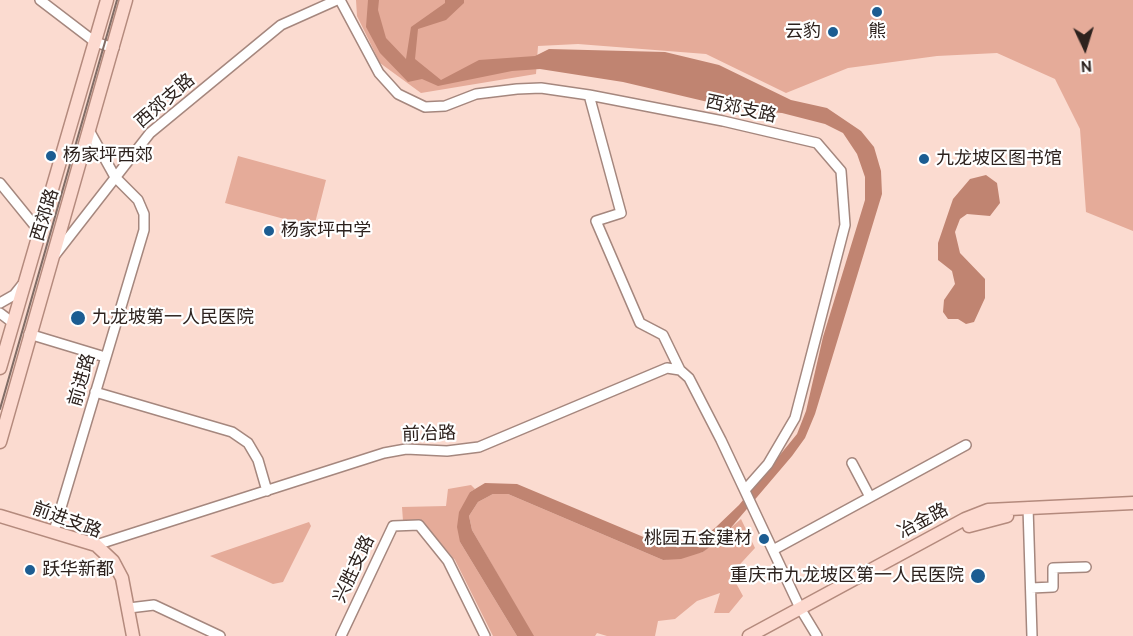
<!DOCTYPE html>
<html>
<head>
<meta charset="utf-8">
<style>
  body { margin:0 }
  #map { position:relative; width:1133px; height:636px; overflow:hidden; background:#fbdbd0; font-family:Cabin,sans-serif }
  canvas { display:block }
  .north { position:absolute; left:1055px; top:18px; width:60px; height:60px; -webkit-text-stroke:4px #fff; paint-order:stroke; rotate:176deg; font-size:16px; font-weight:700; line-height:24px; text-align:center; color:#2d221e }
  .north::after { content:''; display:block; margin:auto; width:21px; height:27px; background:#2d221e; clip-path:polygon(50% 0,100% 100%,50% 72%,0 100%) }
</style>
</head>
<body>
<div id="map">
<canvas width="1133" height="636"></canvas>
<div class="north">N</div>
</div>
<script>
const c = document.querySelector('canvas').getContext('2d');
c.lineJoin = 'round';
function paint(path, color) {
  c.fillStyle = color;
  c.fill(path, 'evenodd');
}
function poly(rows) {
  const path = new Path2D();
  for (const r of rows) {
    path.moveTo(r[0], r[1]);
    for (let i = 2; i < r.length; i += 2) path.lineTo(r[i], r[i + 1]);
  }
  return path;
}
function stroke(path, color, width, dash) {
  c.strokeStyle = color;
  c.lineWidth = width;
  c.lineCap = dash ? 'butt' : 'round';
  c.setLineDash(dash || []);
  c.stroke(path);
}
function drawText(font, color, halo, rows, align = 'center') {
  c.font = font + ' Cabin,"Noto Sans SC",sans-serif';
  c.lineWidth = 4.5;
  c.setLineDash([]);
  c.textBaseline = 'middle';
  c.strokeStyle = halo;
  c.fillStyle = color;
  for (const [text, x, y, turn = 0] of rows) {
    c.save();
    c.translate(x, y);
    c.rotate((+turn || 0) * Math.PI / 180);
    c.textAlign = isNaN(turn) ? turn : align;
    if (halo) c.strokeText(text, 0, 0);
    c.fillText(text, 0, 0);
    c.restore();
  }
}
paint(poly([
  [356,0,1133,0,1133,231,1086,212,1080,129,1055,79,997,53,937,56,848,68,786,93,706,54,578,44,538,46,536,74,421,93,380,63,357,16],
  [238,156,326,180,314,227,225,203],
  [471,485,475,489,470,492,460,542,517,636,493,636,455,560,422,521,403,521,402,507,446,506,448,489],
  [493,494,508,494,663,560,703,552,741,519,755,548,731,574,743,596,729,613,714,613,720,593,697,601,675,619,658,621,655,636,607,636,597,633,595,636,533,636,472,530,469,516,478,502],
  [309,522,311,526,283,582,273,584,210,556]
]), '#e5ab99');
paint(poly([
  [368,0,379,0,378,10,386,38,406,59,411,27,445,3,445,0,464,0,464,3,446,20,418,29,415,59,441,80,479,60,535,56,549,49,665,52,719,65,791,100,827,108,861,131,874,147,881,171,882,194,815,414,805,438,792,456,723,537,703,552,681,559,663,560,508,494,493,494,478,502,469,516,472,530,534,636,517,636,460,542,457,527,459,512,470,492,485,483,517,484,665,546,697,541,715,528,739,505,797,434,806,411,823,337,865,200,865,177,857,154,843,133,825,124,782,113,742,110,623,82,540,69,512,71,438,86,422,79,408,82,380,53,366,27],
  [986,175,997,183,1000,203,990,216,967,214,960,219,955,232,960,253,985,279,985,298,974,322,966,324,958,319,948,319,943,312,944,300,955,284,952,271,938,260,938,243,953,199,970,179]
]), '#c08471');
const minor = poly([
  [40,0,95,42,114,48],
  [340,0,379,73,398,94,425,107,445,106,476,94,517,89,541,88,589,95,723,121,817,143,841,171,845,225,795,418,768,464,745,490],
  [589,95,621,213,596,221,640,323,663,335,680,370],
  [0,183,39,231],
  [55,255,150,133,281,25,337,0],
  [0,303,14,295,22,285],
  [0,313,13,323],
  [29,334,105,357],
  [95,392,232,432,248,443,258,460,267,491],
  [852,463,870,497],
  [1028,507,1032,636],
  [54,531,144,230,144,214,138,200,115,177,90,132],
  [96,545,384,453,406,449,447,451,479,447,667,368,680,370,689,378,721,440,800,608,817,636],
  [773,550,966,445],
  [1031,588,1053,587,1053,568,1086,567],
  [129,608,154,605,220,636],
  [341,636,393,526,419,525,448,561,485,636]
]);
const major = poly([
  [0,368,107,0],
  [0,442,126,0],
  [0,516,96,545,113,561,122,578,133,636],
  [969,526,1007,516],
  [749,636,965,519,988,510,1133,503]
]);
stroke(minor, '#a5877e', 12);
stroke(major, '#b48a7d', 15);
stroke(minor, '#fff', 9);
stroke(major, '#fddad0', 12);
stroke(poly([
  [0,409,117,0]
]), '#816d66', 2);
for (const [x, y, r, color] of [
  [877,12,6,"#1c5d92"],
  [833,32,6,"#1c5d92"],
  [51,156,6,"#1c5d92"],
  [924,159,6,"#1c5d92"],
  [269,231,6,"#1c5d92"],
  [78,318,8,"#1c5d92"],
  [764,539,6,"#1c5d92"],
  [30,570,6,"#1c5d92"],
  [978,576,8,"#1c5d92"]
]) {
  const dot = new Path2D();
  dot.arc(x, y, r, 0, 2 * Math.PI);
  c.fillStyle = color;
  c.fill(dot);
  stroke(dot, '#fff', 2);
}
drawText('18px', '#2d221e', '#fff', [
  ["云豹",821,32,"right"],
  ["熊",877,32,"center"],
  ["杨家坪西郊",63,156],
  ["九龙坡区图书馆",936,159],
  ["杨家坪中学",281,231],
  ["九龙坡第一人民医院",92,318],
  ["桃园五金建材",752,539,"right"],
  ["跃华新都",42,570],
  ["重庆市九龙坡区第一人民医院",964,576,"right"]
], 'left');
drawText('18px', '#2d221e', '#fff', [
  ["西郊支路",165,101,-41],
  ["西郊支路",741,109,12],
  ["西郊路",45,215,-73],
  ["前进路",82,380,-74],
  ["前冶路",429,434,-2],
  ["前进支路",67,520,20],
  ["冶金路",923,521,-28],
  ["兴胜支路",354,569,-65]
]);
</script>
</body>
</html>
